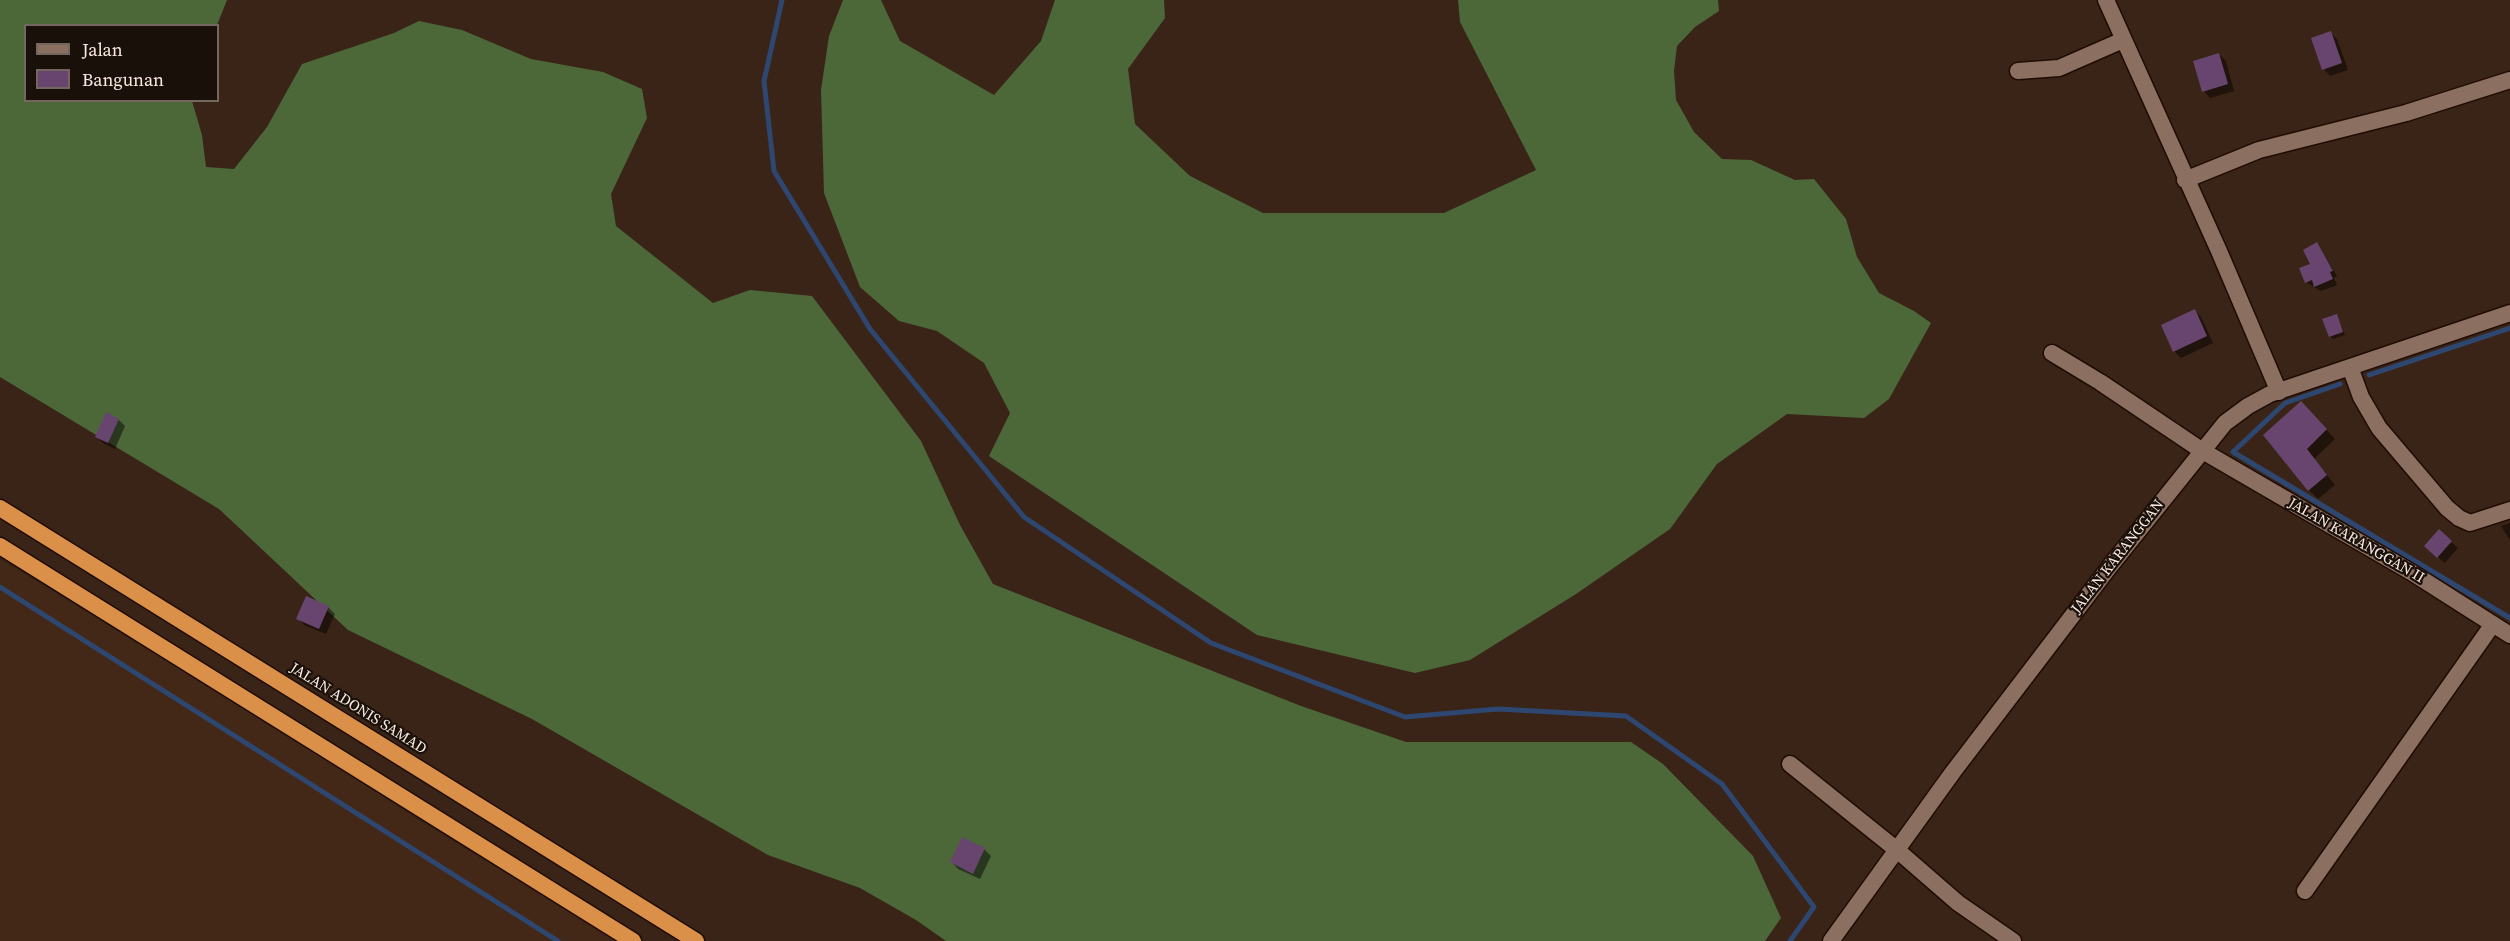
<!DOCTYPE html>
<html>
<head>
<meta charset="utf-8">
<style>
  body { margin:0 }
  #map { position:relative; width:2510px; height:941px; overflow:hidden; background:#3a2417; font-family:"Source Serif 4",serif }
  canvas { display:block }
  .legend { position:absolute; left:24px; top:24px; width:195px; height:78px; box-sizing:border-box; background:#1a100a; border:2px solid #736760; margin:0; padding:8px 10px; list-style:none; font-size:18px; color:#f8e9e1 }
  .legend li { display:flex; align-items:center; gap:12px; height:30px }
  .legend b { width:30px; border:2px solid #736760 }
</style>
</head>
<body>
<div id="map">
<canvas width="2510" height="941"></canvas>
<ul class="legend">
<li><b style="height:8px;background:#8b7062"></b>Jalan</li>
<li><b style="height:16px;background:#68456e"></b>Bangunan</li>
</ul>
</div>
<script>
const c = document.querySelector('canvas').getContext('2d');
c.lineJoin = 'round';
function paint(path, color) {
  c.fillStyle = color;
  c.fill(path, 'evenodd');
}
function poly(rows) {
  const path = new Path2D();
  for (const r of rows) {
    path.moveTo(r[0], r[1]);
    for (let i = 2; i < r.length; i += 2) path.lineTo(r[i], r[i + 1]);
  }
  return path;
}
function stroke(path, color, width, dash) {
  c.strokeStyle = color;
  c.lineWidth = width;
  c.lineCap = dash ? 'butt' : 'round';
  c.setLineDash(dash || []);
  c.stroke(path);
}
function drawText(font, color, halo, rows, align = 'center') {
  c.font = font + ' "Source Serif 4",serif';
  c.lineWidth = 4.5;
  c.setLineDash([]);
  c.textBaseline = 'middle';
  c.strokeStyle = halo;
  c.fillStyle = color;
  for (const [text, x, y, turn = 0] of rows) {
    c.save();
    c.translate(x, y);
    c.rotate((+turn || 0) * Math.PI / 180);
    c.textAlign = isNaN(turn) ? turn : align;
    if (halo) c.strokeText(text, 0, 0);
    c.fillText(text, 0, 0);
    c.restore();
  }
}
paint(poly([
  [0,559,322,756,423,823,620,941,0,941]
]), '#442817');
paint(poly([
  [0,0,227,0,217,25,26,26,26,100,192,101,202,135,206,167,234,169,267,127,302,64,394,33,419,21,462,30,531,59,603,72,642,89,647,118,611,194,616,226,713,303,750,290,812,296,921,441,960,525,993,584,1301,706,1406,742,1631,742,1663,764,1753,856,1781,918,1765,941,946,941,916,920,860,888,768,855,532,719,348,630,219,509,0,377],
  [843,0,881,0,900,41,994,95,1041,41,1055,0,1164,0,1165,18,1128,69,1135,124,1190,176,1263,213,1444,213,1536,170,1460,22,1458,0,1718,0,1719,11,1695,27,1677,46,1674,71,1676,100,1694,132,1722,159,1751,160,1795,180,1814,179,1846,219,1857,257,1879,293,1914,311,1931,323,1889,399,1864,418,1787,414,1717,464,1670,529,1576,594,1470,660,1415,673,1257,635,989,456,1010,413,984,363,937,331,899,321,860,287,824,193,821,90,829,36]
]), '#4c6839');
paint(poly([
  [2330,33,2337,39,2348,70,2330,76,2324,69],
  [2219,54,2226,61,2234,91,2210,98,2204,91],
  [2317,244,2337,276,2334,278,2337,285,2321,291,2306,282],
  [2195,311,2201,317,2213,343,2181,358,2174,351],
  [2336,316,2345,335,2333,339,2330,336],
  [2301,403,2335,439,2314,459,2335,485,2318,499,2309,490],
  [119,420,125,426,115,449,103,443,96,436],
  [2510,523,2510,540,2501,526],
  [2451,542,2458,548,2445,563,2432,552],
  [328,607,335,614,326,634,304,625,298,618],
  [963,839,985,850,991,856,980,879,958,869,952,862]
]), '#0007');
stroke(poly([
  [782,0,764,81,774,171,870,329,1024,517,1211,643,1405,717,1498,709,1626,716,1722,784,1814,907,1790,941],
  [2369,375,2510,328],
  [2340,384,2285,403,2233,452,2510,618],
  [0,587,558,941]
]), '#2d4771', 5);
paint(poly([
  [2331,31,2342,63,2322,70,2311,38],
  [2219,53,2228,84,2202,92,2193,61],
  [2317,242,2333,271,2330,272,2333,279,2314,287,2312,280,2305,283,2299,268,2310,264,2303,250],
  [2195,309,2207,336,2173,352,2161,325],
  [2337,314,2343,332,2329,337,2322,319],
  [2301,401,2327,429,2307,449,2327,475,2308,491,2263,435],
  [106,412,119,419,108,443,95,437],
  [2439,529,2452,541,2437,558,2424,546],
  [306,596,329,606,319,629,296,619],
  [962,837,985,848,973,874,950,862]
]), '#68456e');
const minor = poly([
  [2106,0,2219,251,2279,392],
  [2018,71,2059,68,2123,40],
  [2185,180,2259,150,2406,113,2510,80],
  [2052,353,2100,382,2201,450,2411,572,2510,635],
  [2350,367,2361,397,2379,428,2447,508,2459,518,2470,523,2510,510],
  [1790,764,1897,850,1958,903,2013,941],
  [2305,891,2493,624],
  [1831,941,1953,772,2111,565,2225,423,2248,406,2270,394,2510,313]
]);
const trunk = poly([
  [0,508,696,941],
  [0,546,633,941]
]);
stroke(minor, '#200c03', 19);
stroke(trunk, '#200c03', 19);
stroke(minor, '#8b7062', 16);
stroke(trunk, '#db9049', 16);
drawText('15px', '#f8e9e1', '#1a100a', [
  ["JALAN KARANGGAN II",2356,541,30],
  ["JALAN KARANGGAN",2118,557,-52],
  ["JALAN ADONIS SAMAD",358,709,32]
]);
</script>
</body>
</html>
